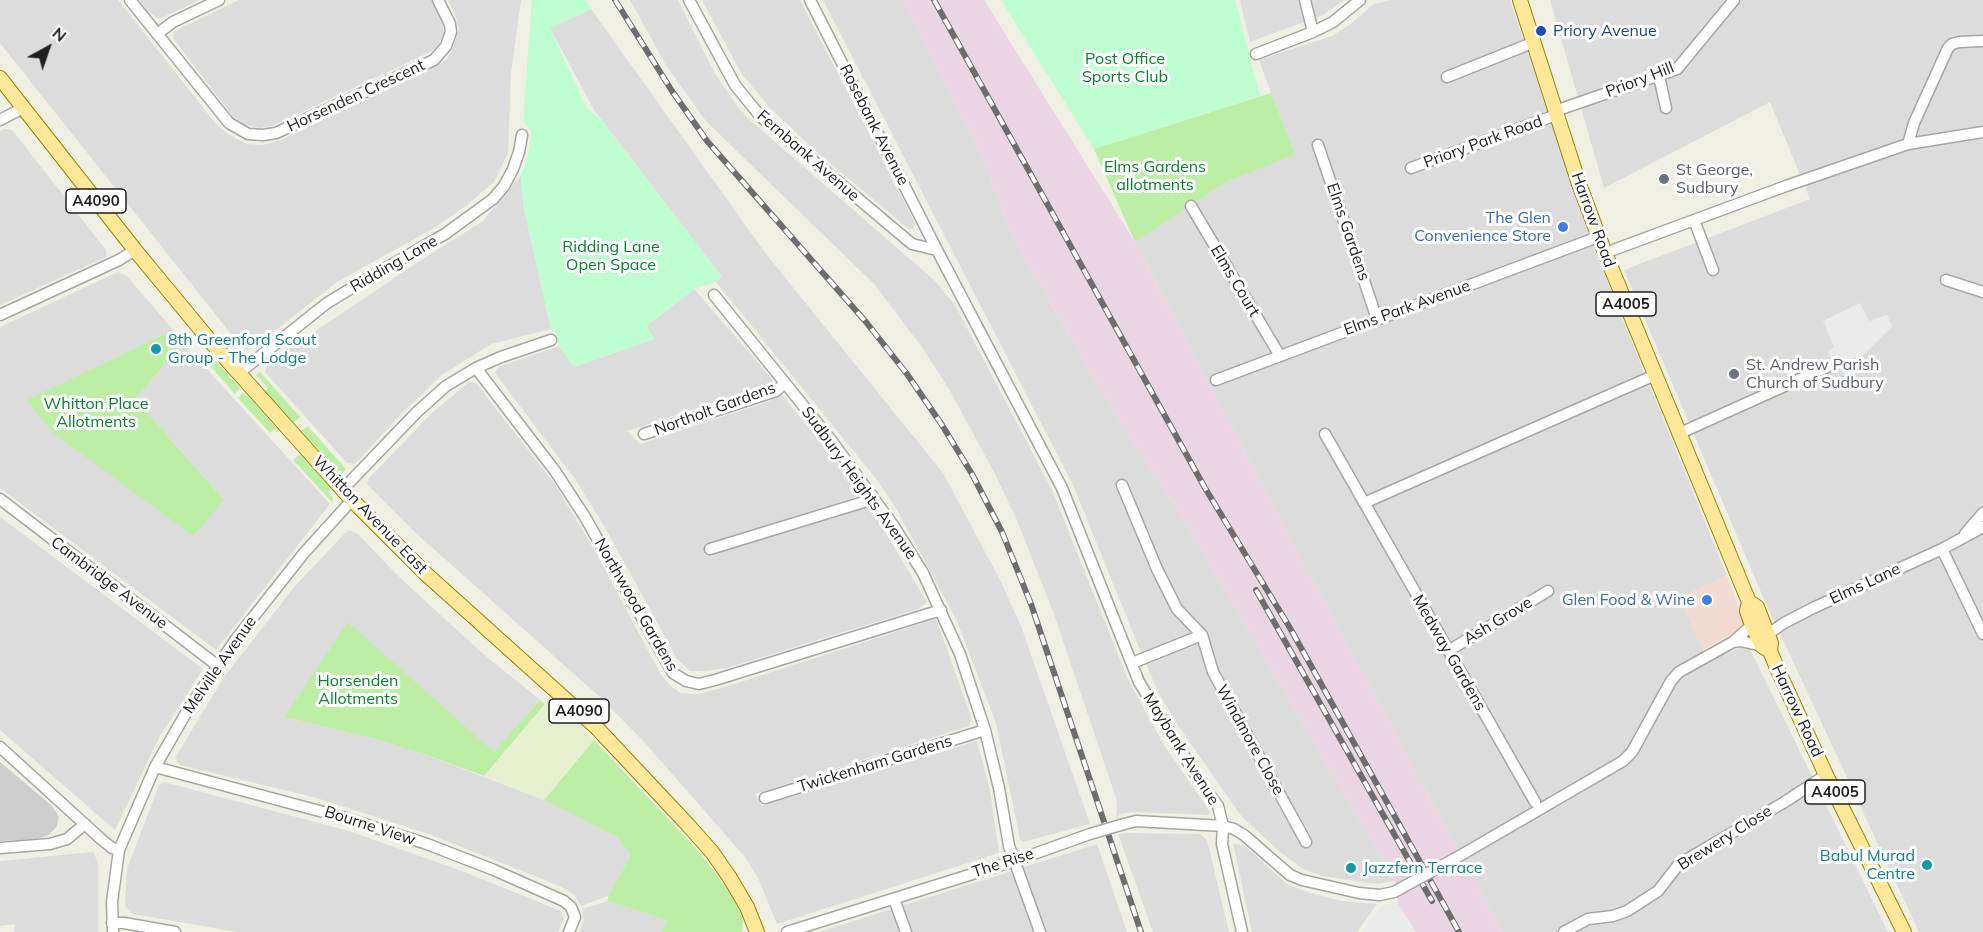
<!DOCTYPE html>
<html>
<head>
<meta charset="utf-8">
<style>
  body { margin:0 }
  #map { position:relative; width:1983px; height:932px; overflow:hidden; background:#f0efe4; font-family:Mulish,sans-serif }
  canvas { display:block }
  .north { position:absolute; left:18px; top:18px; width:60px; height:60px; -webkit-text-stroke:4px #fff; paint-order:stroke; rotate:40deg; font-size:16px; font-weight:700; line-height:24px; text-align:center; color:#1f1f1f }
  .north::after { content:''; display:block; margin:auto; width:21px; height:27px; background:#1f1f1f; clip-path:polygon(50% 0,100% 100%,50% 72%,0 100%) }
</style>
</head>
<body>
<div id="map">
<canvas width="1983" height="932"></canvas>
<div class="north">N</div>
</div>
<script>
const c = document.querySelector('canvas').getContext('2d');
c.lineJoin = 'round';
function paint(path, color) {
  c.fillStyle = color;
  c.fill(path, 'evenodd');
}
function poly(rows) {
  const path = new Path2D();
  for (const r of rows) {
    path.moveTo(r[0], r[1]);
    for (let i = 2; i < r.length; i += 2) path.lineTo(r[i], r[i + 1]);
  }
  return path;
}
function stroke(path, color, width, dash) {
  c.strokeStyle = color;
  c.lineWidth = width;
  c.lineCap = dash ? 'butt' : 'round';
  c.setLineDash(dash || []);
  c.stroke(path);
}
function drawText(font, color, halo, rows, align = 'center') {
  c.font = font + ' Mulish,sans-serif';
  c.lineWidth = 6;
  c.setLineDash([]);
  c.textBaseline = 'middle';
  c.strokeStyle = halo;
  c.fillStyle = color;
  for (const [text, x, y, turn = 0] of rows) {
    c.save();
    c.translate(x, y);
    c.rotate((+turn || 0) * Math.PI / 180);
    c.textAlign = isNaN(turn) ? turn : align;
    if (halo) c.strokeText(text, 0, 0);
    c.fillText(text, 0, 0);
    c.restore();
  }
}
paint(poly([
  [0,0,118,0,216,124,228,134,247,144,263,145,281,140,332,116,439,65,447,59,452,50,459,30,456,17,448,0,521,0,511,73,508,153,494,182,466,206,434,228,337,282,252,349,243,349,0,43],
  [139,0,200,0,159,19,147,11],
  [239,0,431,0,443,24,444,35,436,48,428,53,272,126,260,128,246,125,233,117,173,38,174,32,179,29],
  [630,0,678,0,714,72,737,106,751,121,934,280,955,305,1052,490,1127,677,1164,745,1210,812,1208,815,1133,812,1120,814,1116,819,1117,801,1054,614,1016,518,995,474,949,389,921,346,875,285,706,121,667,67],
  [702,0,800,0,915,223,913,229,909,229,819,154,771,109,741,73],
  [823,0,902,0,975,140,1014,240,1118,419,1185,522,1395,881,1377,884,1322,876,1303,869,1280,852,1242,817,1179,727,1159,694,1140,650,1073,485],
  [1240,0,1344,0,1323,15,1250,42],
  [1391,0,1510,0,1594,249,1727,576,1680,597,1707,660,1748,645,1888,932,1502,932,1289,536,1135,242,1228,181,1294,155,1259,60,1332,36,1349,25,1374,4],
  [1550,0,1983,0,1983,932,1919,932,1763,597,1624,270,1810,199,1770,102,1604,188],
  [591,9,766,254,943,473,1000,580,1021,626,1090,824,1023,842,1020,839,996,723,956,619,897,510,877,480,716,282,722,277,594,110,550,28],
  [4,129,12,130,106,250,106,257,0,305,0,131],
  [521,175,524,209,551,329,491,344,442,375,401,414,355,464,347,463,265,372,268,363,415,264,483,221],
  [118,272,127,276,173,330,28,400,52,432,224,500,135,399,183,343,330,504,216,650,0,488,0,327],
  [694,289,773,380,771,384,627,431,640,444,770,401,782,395,861,492,856,497,707,544,709,555,869,506,927,602,918,609,727,668,705,671,690,671,677,659,606,529,575,479,495,373,498,367,559,346,574,367,654,339,646,326],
  [469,382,476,383,556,486,595,551,660,673,669,684,680,693,698,694,722,688,936,619,972,719,969,726,755,794,762,806,977,741,990,790,999,853,777,924,758,878,745,857,645,743,601,698,418,535,367,484,369,478,431,414],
  [0,517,203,669,160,736,115,830,0,730],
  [348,530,358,534,396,574,481,652,540,700,494,753,348,623,284,717,375,739,424,754,544,800,617,837,631,855,608,896,581,906,574,895,562,887,429,834,313,797,180,765,175,758,224,677,295,586],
  [164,782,349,831,462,871,561,911,564,919,558,932,237,932,133,914,125,906,127,869,159,785],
  [1127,833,1200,834,1207,840,1229,932,1153,932,1118,834],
  [1233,843,1245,846,1287,884,1310,893,1342,901,1377,904,1357,932,1252,932],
  [1097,844,1127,932,819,932],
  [93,852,98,862,98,932,14,932,15,924,0,926,0,861],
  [608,901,667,920,662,932,579,932,584,921,582,909]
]), '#dddcdc');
paint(poly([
  [1727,576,1744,620,1742,626,1733,634,1702,650,1679,597]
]), '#f2dad2');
paint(poly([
  [902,0,984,0,1135,242,1289,536,1502,932,1416,932,1398,904,1395,881,1185,522,1118,419,1014,240,975,140]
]), '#ead6e2');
paint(poly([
  [0,762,51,805,59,816,57,826,49,835,37,839,0,841]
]), '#cdcdcd');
paint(poly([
  [551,698,594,740,544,800,484,776]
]), '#e7f0ce');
paint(poly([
  [1271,93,1295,155,1228,181,1135,242,1094,149],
  [173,330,183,343,135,399,224,500,193,536,52,432,27,400],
  [207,351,240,388,235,394,206,361,206,353],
  [260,372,300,417,293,423,265,392,268,388,256,375],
  [244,392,279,431,278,432,275,429,270,433,238,398],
  [308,426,346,469,341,474,301,431],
  [300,454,331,488,328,492,333,498,333,503,293,460],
  [348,622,494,752,540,700,545,704,484,776,424,754,375,739,284,717],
  [594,740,701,854,727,889,738,907,743,921,742,932,662,932,667,920,608,901,608,896,631,855,617,837,544,800]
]), '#bceea6');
paint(poly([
  [532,0,585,0,591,9,550,28,587,109,600,118,722,277,716,282,694,289,647,326,654,339,574,367,559,346,555,331,551,329,524,209,521,175,528,155,531,132,523,121],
  [1001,0,1235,0,1260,96,1094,149]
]), '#befdcf');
paint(poly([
  [1860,303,1869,321,1887,315,1892,326,1866,353,1836,366,1828,351,1834,347,1823,321],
  [1398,904,1416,932,1362,932,1382,905]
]), '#ebebeb');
const minor = poly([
  [130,0,229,123,248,134,263,135,276,133,434,60,446,46,451,32,450,24,438,0],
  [689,0,735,85,761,117,912,244,937,250],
  [810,0,937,250,1062,488,1139,682,1199,780,1218,806,1223,826,1222,844,1242,932],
  [1305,0,1313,32],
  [157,34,173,22,219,0],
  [1256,54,1313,32,1333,22,1360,0],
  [1659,76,1666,108],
  [1447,77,1532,43],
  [1555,111,1677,69,1734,0],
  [0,120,23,108],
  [1908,144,1914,123,1948,48,1952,44,1959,42,1983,41],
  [1318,145,1377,319],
  [1411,168,1556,115],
  [1191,206,1280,356],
  [1694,220,1713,270],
  [1605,253,1786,186,1908,144,1983,132],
  [1946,280,1983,292],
  [714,295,831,440,893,525,923,573,960,654,985,730,999,788,1009,846,1040,932],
  [0,315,119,260,135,250],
  [476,368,555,471,585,517,673,673,686,681,699,684,715,680,941,610],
  [239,373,327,303,360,283,445,234,493,199,504,186,513,169,519,152,522,135],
  [1216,380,1598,237],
  [644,434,776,391,785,383],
  [1325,434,1535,802],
  [1678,434,1827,367],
  [1122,485,1157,569,1177,609,1202,635,1213,672,1306,842],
  [343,489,417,412,446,386,476,368,501,357,551,340],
  [0,499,218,666],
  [1364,503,1655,375],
  [1965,534,1983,513],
  [710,549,867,501,872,495],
  [1942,549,1983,634],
  [1768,634,1784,623,1813,608,1942,549,1983,527],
  [1733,642,1741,641,1762,646],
  [1448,651,1548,591],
  [1132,663,1202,635],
  [0,747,101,839,112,848,119,850],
  [155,767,342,817,427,844,494,870,564,901,571,907,575,917,569,932],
  [765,798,985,730],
  [1124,824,1136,821,1223,826,1234,829,1244,835,1290,875,1302,880,1359,893,1380,895,1394,892],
  [0,848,50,844,67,839,85,824],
  [1456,858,1623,761,1632,752,1671,681,1679,672,1733,642,1752,625],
  [894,899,906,932],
  [112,923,124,923,175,932],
  [113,932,112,902,119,850,155,767,186,713,236,639,304,553,352,500],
  [787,932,1014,861,1090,834],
  [1564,932,1588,919,1613,916,1627,911,1658,891,1679,864,1783,803,1826,775]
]);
const major = poly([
  [1520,0,1579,184,1605,253,1749,602,1747,611,1752,625,1762,646,1770,651],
  [0,78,135,250,211,342,352,500,426,574,596,727,688,825,712,852,730,878,747,907,757,932],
  [1749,602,1757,607,1771,643,1770,651,1777,668,1826,775,1904,932]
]);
stroke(minor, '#a6a6a6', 13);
stroke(major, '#998400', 16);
stroke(minor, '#fff', 10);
stroke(major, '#ffe79a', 14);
const rail = poly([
  [615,0,672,91,707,141,866,322,907,374,942,425,972,474,1002,532,1031,604,1141,932],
  [934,0,1205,488,1290,628,1459,932],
  [1256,590,1432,901]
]);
stroke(rail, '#6d6d6d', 6);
stroke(rail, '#fff', 4, [11]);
const minorBridge = poly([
  [1090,834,1124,824],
  [1394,892,1456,858]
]);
stroke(minorBridge, '#a6a6a6', 13, []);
stroke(minorBridge, '#fff', 10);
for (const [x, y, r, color] of [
  [1541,31,6,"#1a4fb4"],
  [1664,179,6,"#6b7280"],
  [1563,227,6,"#3f7fe0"],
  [156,349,6,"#0f9aa8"],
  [1734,374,6,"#6b7280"],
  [1707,600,6,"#3f7fe0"],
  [1927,865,6,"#0f9aa8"],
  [1351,868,6,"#0f9aa8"]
]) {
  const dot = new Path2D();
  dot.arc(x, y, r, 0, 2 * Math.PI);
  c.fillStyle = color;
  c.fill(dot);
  stroke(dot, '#fff', 2);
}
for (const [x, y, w] of [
  [96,201,60],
  [1626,304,60],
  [579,711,60],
  [1835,792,60]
]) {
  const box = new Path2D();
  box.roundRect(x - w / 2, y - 12, w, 24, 4.5);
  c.fillStyle = '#fff';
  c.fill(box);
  stroke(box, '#1f1f1f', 1.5);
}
drawText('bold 15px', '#1f1f1f', null, [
  ["A4090",96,201],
  ["A4005",1626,304],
  ["A4090",579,711],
  ["A4005",1835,792]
]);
drawText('16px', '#164399', '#fff', [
  ["Priory Avenue",1553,31]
], 'left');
drawText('16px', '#038628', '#fff', [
  ["Post Office",1125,59],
  ["Sports Club",1125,77],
  ["Elms Gardens",1155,167],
  ["allotments",1155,185],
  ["Ridding Lane",611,247],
  ["Open Space",611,265],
  ["Whitton Place",96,404],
  ["Allotments",96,422],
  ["Horsenden",358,681],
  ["Allotments",358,699]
]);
drawText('16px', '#1f1f1f', '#fff', [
  ["Priory Hill",1640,80,-21],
  ["Horsenden Crescent",356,96,-25],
  ["Rosebank Avenue",874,125,63],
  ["Priory Park Road",1483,142,-20],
  ["Fernbank Avenue",808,156,41],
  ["Harrow Road",1593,220,70],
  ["Elms Gardens",1348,232,71],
  ["Ridding Lane",394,264,-30],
  ["Elms Court",1235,281,59],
  ["Elms Park Avenue",1407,308,-20],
  ["Northolt Gardens",715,409,-20],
  ["Sudbury Heights Avenue",859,483,54],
  ["Whitton Avenue East",370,515,46],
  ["Cambridge Avenue",109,583,37],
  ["Elms Lane",1865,584,-25],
  ["Northwood Gardens",636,605,60],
  ["Ash Grove",1498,621,-31],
  ["Medway Gardens",1449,653,60],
  ["Melville Avenue",220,665,-55],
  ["Harrow Road",1797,711,65],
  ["Windmore Close",1250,740,61],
  ["Maybank Avenue",1181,749,58],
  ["Twickenham Gardens",875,764,-17],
  ["Bourne View",370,826,18],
  ["Brewery Close",1725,838,-32],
  ["The Rise",1003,863,-18]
]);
drawText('16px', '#5b616d', '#fff', [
  ["St George,",1676,170],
  ["Sudbury",1676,188],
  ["St. Andrew Parish",1746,365],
  ["Church of Sudbury",1746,383]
], 'left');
drawText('16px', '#366cbe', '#fff', [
  ["The Glen",1551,218],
  ["Convenience Store",1551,236],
  ["Glen Food & Wine",1695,600]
], 'right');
drawText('16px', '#0d838f', '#fff', [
  ["8th Greenford Scout",168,340],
  ["Group - The Lodge",168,358],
  ["Babul Murad",1915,856,"right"],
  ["Centre",1915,874,"right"],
  ["Jazzfern Terrace",1363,868]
], 'left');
</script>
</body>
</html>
